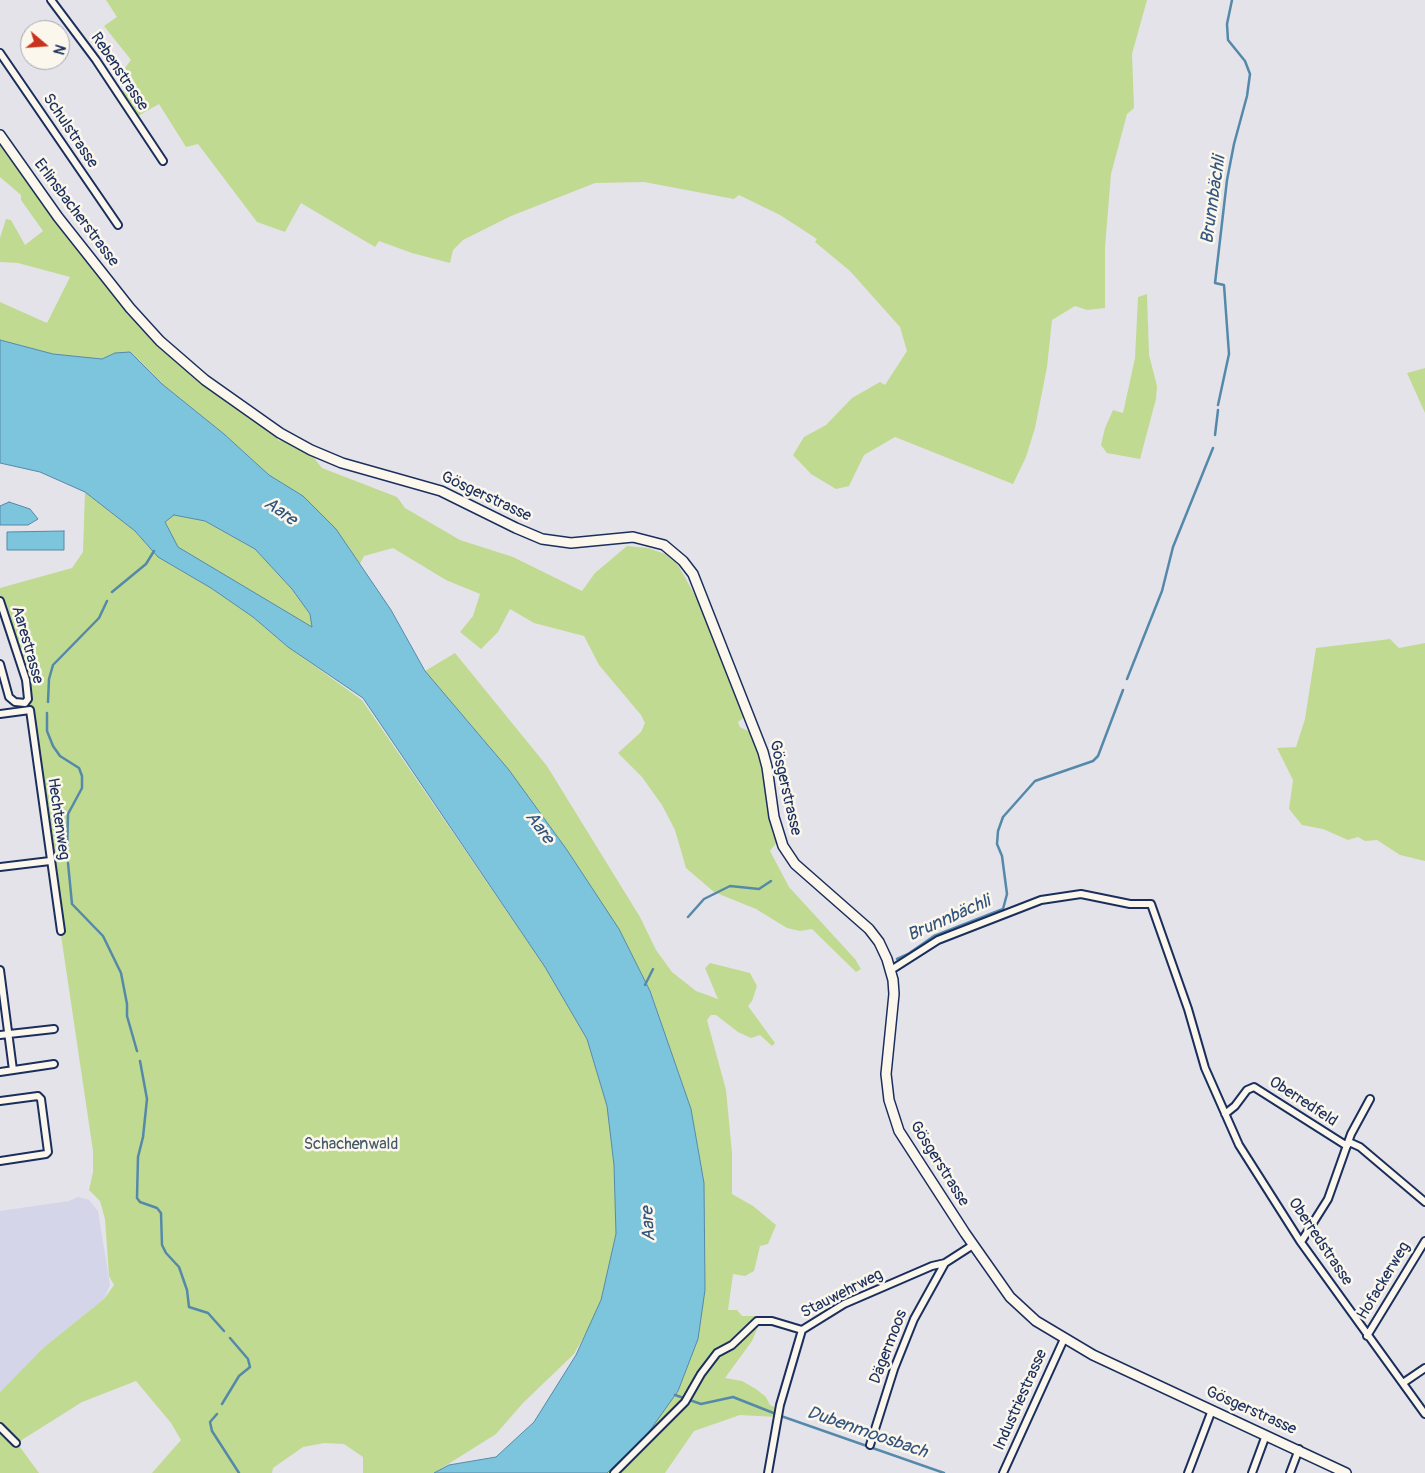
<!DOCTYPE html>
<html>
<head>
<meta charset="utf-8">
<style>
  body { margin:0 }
  #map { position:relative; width:1425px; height:1473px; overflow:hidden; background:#e4e3ea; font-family:Pangolin,sans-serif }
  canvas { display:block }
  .north { position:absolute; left:20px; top:20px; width:50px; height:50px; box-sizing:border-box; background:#fbf7ec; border:1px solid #a1a7b3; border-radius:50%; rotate:108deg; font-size:14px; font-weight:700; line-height:20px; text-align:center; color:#1b2f5e }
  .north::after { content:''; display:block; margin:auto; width:18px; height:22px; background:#c8321e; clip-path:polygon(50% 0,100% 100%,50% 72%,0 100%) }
</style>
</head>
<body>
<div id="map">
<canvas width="1425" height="1473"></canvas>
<div class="north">N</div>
</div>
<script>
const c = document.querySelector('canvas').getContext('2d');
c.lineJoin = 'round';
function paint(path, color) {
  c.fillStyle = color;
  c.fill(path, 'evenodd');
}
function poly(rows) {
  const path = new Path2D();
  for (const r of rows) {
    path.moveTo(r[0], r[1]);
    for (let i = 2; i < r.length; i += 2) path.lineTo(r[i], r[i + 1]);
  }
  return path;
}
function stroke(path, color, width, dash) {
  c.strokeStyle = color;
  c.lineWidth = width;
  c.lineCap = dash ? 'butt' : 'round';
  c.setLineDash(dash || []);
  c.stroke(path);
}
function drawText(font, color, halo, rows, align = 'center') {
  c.font = font + ' Pangolin,sans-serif';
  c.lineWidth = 5;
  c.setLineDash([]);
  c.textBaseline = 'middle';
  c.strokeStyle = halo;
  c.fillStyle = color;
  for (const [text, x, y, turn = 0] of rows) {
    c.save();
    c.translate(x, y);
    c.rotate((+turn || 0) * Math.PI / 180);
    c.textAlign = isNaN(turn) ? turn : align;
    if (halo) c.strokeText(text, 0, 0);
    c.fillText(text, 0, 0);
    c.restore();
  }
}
paint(poly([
  [78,1197,89,1200,98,1211,110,1285,104,1299,43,1348,0,1392,0,1211,69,1201]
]), '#d4d5e9');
paint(poly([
  [106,0,1147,0,1132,54,1134,108,1127,114,1111,174,1105,247,1105,308,1087,310,1075,306,1052,320,1047,367,1035,428,1026,457,1013,484,895,437,864,455,849,486,836,489,811,474,793,455,804,437,826,425,852,398,880,382,885,385,907,351,900,327,850,271,815,242,817,239,780,215,739,195,734,199,644,182,595,183,511,216,463,240,453,250,450,263,412,253,379,241,375,247,301,203,285,232,257,222,198,144,186,147,159,104,138,116,121,92,135,82,125,68,131,60,104,26,117,17],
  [0,141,137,321,271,431,279,441,284,439,310,453,322,468,397,497,405,508,460,540,513,557,582,591,595,573,627,546,648,548,665,554,678,565,697,599,746,716,738,722,740,727,752,733,760,757,770,817,777,842,770,851,789,887,855,959,861,969,856,972,812,929,800,931,787,928,756,909,714,892,686,868,675,830,662,805,642,777,618,753,641,732,645,723,641,715,599,665,584,636,534,623,510,609,498,632,481,649,460,632,473,616,480,594,446,580,393,548,364,556,360,564,336,529,303,496,269,475,224,434,162,384,139,360,115,353,102,359,53,354,0,340,0,302,47,323,70,277,18,263,0,262,0,238,6,219,11,220,25,245,43,231,21,200,21,195,0,177],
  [1147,294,1149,355,1157,386,1156,399,1140,459,1107,453,1101,445,1105,428,1113,410,1123,413,1135,358,1138,297],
  [1425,368,1425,413,1407,373],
  [85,492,135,531,158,557,211,588,253,617,288,647,362,700,545,967,587,1039,607,1106,614,1165,616,1234,601,1300,591,1324,574,1354,523,1403,496,1434,434,1473,363,1473,363,1457,344,1444,324,1443,303,1447,273,1468,272,1473,152,1473,181,1440,171,1423,136,1381,82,1402,17,1443,39,1473,0,1473,0,1392,43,1348,104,1299,114,1285,109,1276,105,1219,100,1201,89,1190,93,1172,93,1151,50,861,26,680,0,601,0,588,72,568,83,552],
  [173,515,205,521,255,549,292,589,310,614,312,627,177,547,165,521],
  [1390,639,1399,648,1425,643,1425,861,1400,855,1377,840,1365,841,1358,837,1348,840,1323,829,1302,825,1289,809,1293,780,1277,748,1296,747,1305,719,1316,648],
  [455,653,547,766,640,917,656,950,672,972,696,991,718,999,705,968,710,963,750,973,757,986,752,1001,748,1006,775,1043,772,1046,760,1035,751,1038,738,1032,716,1015,711,1015,707,1020,726,1090,732,1153,732,1194,753,1206,776,1225,768,1244,760,1246,754,1271,745,1276,733,1274,728,1310,737,1310,742,1316,757,1316,759,1324,752,1341,725,1378,742,1381,756,1389,766,1397,770,1405,779,1409,777,1417,740,1415,694,1431,665,1473,607,1473,646,1436,678,1391,705,1290,704,1183,691,1109,650,991,618,929,567,850,509,770,425,671]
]), '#c1da91');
const water = poly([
  [0,340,53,354,92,358,102,359,115,353,130,352,162,384,224,434,269,475,303,496,336,529,391,610,425,671,509,770,567,850,619,929,650,991,691,1109,704,1183,705,1290,698,1339,678,1391,646,1436,607,1473,434,1473,449,1465,496,1457,534,1422,576,1355,601,1300,616,1234,614,1165,607,1106,587,1039,545,967,363,698,288,647,253,617,211,588,158,557,135,531,85,492,40,472,0,463,0,340],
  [174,515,205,521,255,549,292,589,310,614,312,627,178,547,165,522,174,515],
  [9,502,30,509,38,519,28,525,0,525,0,506,9,502],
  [64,531,64,550,7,550,7,532,64,531]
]);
paint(water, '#7cc5dc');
stroke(water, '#5589aa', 1);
stroke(poly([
  [1218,405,1229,354,1224,285,1215,283,1227,180,1234,144,1247,96,1250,74,1245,61,1228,40,1227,24,1232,0],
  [1215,435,1218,410],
  [112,592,146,564,154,551],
  [1127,679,1162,591,1173,547,1213,448],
  [48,702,49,679,53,665,99,618,107,601],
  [47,713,47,731,53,746,60,756,79,768,82,776,82,788,68,814,67,854],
  [68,863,72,904,103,936,121,973,127,1004,127,1016,137,1051],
  [688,917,704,899,730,886,759,889,771,881],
  [897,959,908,954,934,936,1003,909,1007,894,1002,856,997,844,998,831,1003,817,1035,781,1093,761,1098,756,1123,690],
  [645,985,653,969],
  [140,1061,147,1099,143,1137,138,1157,137,1198,140,1202,157,1208,161,1213,162,1245,166,1253,179,1267,187,1290,189,1307,208,1313,224,1331],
  [675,1395,701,1404,733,1397,776,1414],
  [222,1404,239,1376,250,1367,248,1359,230,1338],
  [217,1414,210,1422,212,1431,239,1473],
  [781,1416,944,1473]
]), '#5589aa', 2.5);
const street = poly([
  [51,0,96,60,163,161],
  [0,53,118,225],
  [0,601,26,680,28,699,25,703,15,702,9,697,0,664],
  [0,714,30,710,61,931],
  [0,867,50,861],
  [0,970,13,1070],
  [891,970,938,940,1041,900,1081,894,1130,904,1151,904,1188,1009,1205,1068,1239,1145,1300,1241,1425,1414],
  [0,1035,54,1029],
  [0,1072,54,1064],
  [0,1101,38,1096,41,1099,48,1152,46,1154,0,1161],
  [1225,1114,1235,1106,1247,1090,1254,1087,1347,1146],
  [1349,1142,1360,1147,1425,1202],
  [1301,1242,1328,1199,1351,1134,1370,1099],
  [1367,1336,1425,1241],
  [1403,1383,1425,1368],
  [0,1427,16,1443],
  [870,1445,894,1369,914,1319,945,1263],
  [614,1473,685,1402,701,1374,717,1353,732,1345,757,1321,772,1321,802,1330],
  [768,1473,780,1405,802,1330,844,1304,932,1266,945,1263,973,1245],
  [1003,1473,1064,1339],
  [1188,1473,1212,1410],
  [1252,1473,1266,1435],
  [1290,1473,1299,1449]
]);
const secondary = poly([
  [0,135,58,217,130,308,160,341,205,380,280,433,311,450,342,463,441,491,516,528,542,539,571,543,633,537,664,545,683,561,693,574,763,752,767,767,774,817,783,846,795,864,869,929,879,942,887,959,893,980,894,994,886,1074,889,1100,899,1131,965,1233,1010,1297,1036,1321,1093,1355,1346,1473]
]);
stroke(street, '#1b2f5e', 10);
stroke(secondary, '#1b2f5e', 12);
stroke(street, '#fbf7ec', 6);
stroke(secondary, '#fbf7ec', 9);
drawText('16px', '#1b2f5e', '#fbf7ec', [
  ["Rebenstrasse",119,72,56],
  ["Schulstrasse",70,131,56],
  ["Erlinsbacherstrasse",76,213,53],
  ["Gösgerstrasse",486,497,25],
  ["Aarestrasse",27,645,74],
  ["Gösgerstrasse",785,788,77],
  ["Hechtenweg",58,819,82],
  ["Oberredfeld",1303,1102,33],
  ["Gösgerstrasse",939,1164,58],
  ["Oberredstrasse",1320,1242,56],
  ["Hofackerweg",1384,1281,-59],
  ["Stauwehrweg",842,1294,-27],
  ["Dägermoos",889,1347,-69],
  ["Industriestrasse",1021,1400,-66],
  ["Gösgerstrasse",1251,1411,24]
]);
drawText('16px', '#445a6b', '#fbf7ec', [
  ["Schachenwald",351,1145]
]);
drawText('italic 18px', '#33547e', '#fbf7ec', [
  ["Brunnbächli",1214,200,-82],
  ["Aare",280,512,35],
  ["Aare",539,828,54],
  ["Brunnbächli",949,919,-24],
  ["Aare",649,1224,-93],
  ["Dubenmoosbach",867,1433,19]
]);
</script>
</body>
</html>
